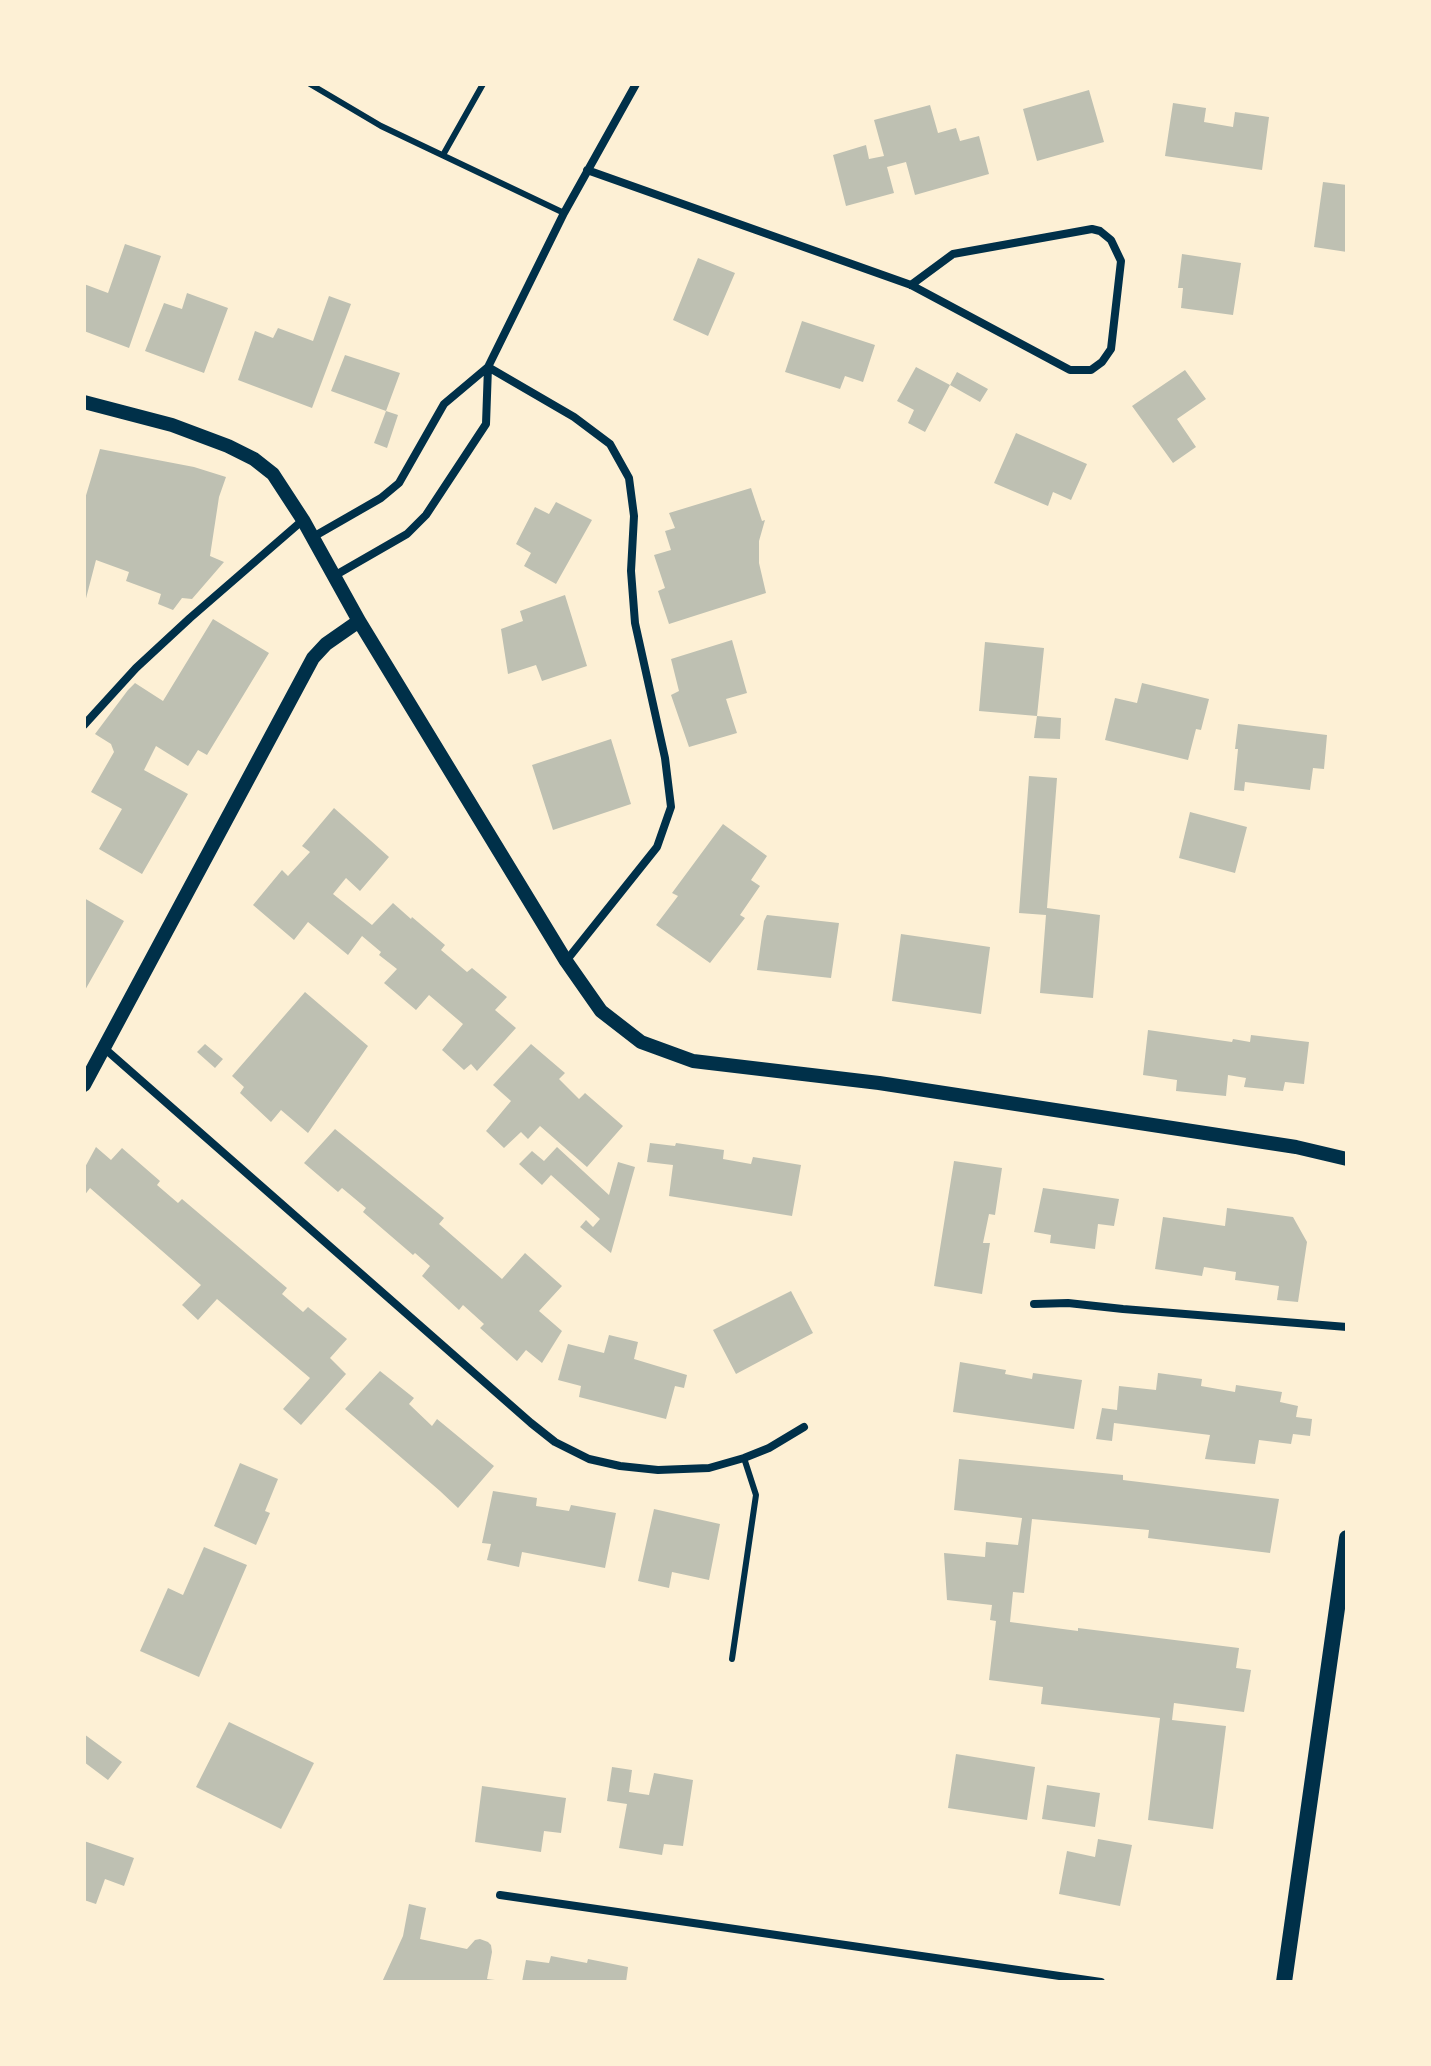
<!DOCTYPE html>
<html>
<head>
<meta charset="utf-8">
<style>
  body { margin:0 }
  #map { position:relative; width:1431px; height:2066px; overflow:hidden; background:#fdf0d5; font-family:Raleway,sans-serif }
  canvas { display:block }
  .frame { position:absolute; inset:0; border:86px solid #fdf0d5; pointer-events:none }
</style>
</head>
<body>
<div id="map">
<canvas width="1431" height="2066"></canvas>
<div class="frame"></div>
</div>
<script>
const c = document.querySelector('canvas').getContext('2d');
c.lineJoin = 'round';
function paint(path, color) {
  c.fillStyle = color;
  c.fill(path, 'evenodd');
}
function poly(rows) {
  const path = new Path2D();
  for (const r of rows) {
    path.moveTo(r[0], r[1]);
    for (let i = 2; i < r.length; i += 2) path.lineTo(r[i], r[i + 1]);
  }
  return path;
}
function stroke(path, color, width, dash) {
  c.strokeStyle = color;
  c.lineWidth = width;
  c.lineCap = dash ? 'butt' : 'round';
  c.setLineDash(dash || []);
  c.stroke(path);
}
paint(poly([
  [1089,90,1104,142,1037,161,1023,109],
  [1173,103,1206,108,1204,122,1233,127,1235,112,1269,117,1262,170,1165,156],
  [930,105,938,133,956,128,960,141,979,136,989,174,915,195,906,162,887,167,894,193,846,206,833,155,866,145,869,159,884,156,874,120],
  [1323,182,1347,185,1347,252,1314,247],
  [125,244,161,256,129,348,84,331,84,284,108,293],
  [1182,254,1241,263,1233,315,1181,308,1183,288,1178,288],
  [698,258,735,273,708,336,673,320],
  [187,293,228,308,204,373,145,351,164,303,182,309],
  [329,296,351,304,312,408,238,380,255,331,273,338,278,328,313,341],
  [802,321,875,345,863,382,845,376,840,389,785,372],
  [345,355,400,373,386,411,398,415,387,448,374,443,386,411,331,391],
  [916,367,950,385,925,432,908,423,914,410,897,401],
  [1185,370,1206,399,1177,419,1196,447,1173,463,1132,406],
  [957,372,988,389,980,402,950,385],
  [1016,433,1087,464,1071,500,1053,492,1048,506,994,483],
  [100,449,194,467,226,477,219,497,210,556,224,562,192,599,182,598,173,610,158,604,161,594,126,581,129,572,96,560,84,606,84,502],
  [751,488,762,521,765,520,759,541,759,563,766,593,669,624,658,591,665,588,654,555,671,550,665,531,675,528,669,513],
  [556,502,592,520,556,584,524,566,531,553,516,544,535,507,549,514],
  [565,595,587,666,542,681,536,665,508,674,501,629,523,621,520,611],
  [213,619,269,653,207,755,198,750,188,766,156,746,144,770,188,794,142,874,99,849,122,809,91,792,114,752,111,744,95,734,128,690,135,683,163,701],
  [732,640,747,693,726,699,737,733,689,747,671,695,679,691,671,659],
  [985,642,1044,648,1037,716,1061,718,1060,739,1034,738,1037,716,979,711],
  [1142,683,1209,699,1201,730,1196,729,1188,760,1105,740,1115,698,1137,703],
  [1238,724,1327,735,1324,769,1313,768,1310,790,1245,782,1244,791,1234,790,1238,749,1235,749],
  [611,739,631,804,553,830,532,765],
  [1029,776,1057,778,1047,908,1100,915,1093,998,1040,993,1046,915,1019,913],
  [334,808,389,857,360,891,346,878,333,894,372,925,393,903,411,919,412,917,445,945,441,950,467,972,472,968,507,997,495,1010,516,1028,477,1071,471,1064,464,1070,442,1050,463,1024,429,995,416,1010,384,983,397,969,379,955,381,952,362,936,348,955,308,922,294,940,253,905,282,870,288,876,310,852,302,846],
  [1190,812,1247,827,1235,873,1179,858],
  [723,824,767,856,751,880,760,886,740,915,745,918,710,963,656,925,678,896,672,893],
  [84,898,124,921,84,992],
  [767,915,839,923,831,978,757,970,764,921],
  [901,934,990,947,981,1014,892,1001],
  [305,992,368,1046,308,1133,281,1110,271,1122,240,1093,244,1087,232,1076],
  [1148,1030,1232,1042,1233,1039,1250,1042,1251,1035,1309,1042,1304,1084,1285,1082,1283,1091,1244,1087,1246,1078,1228,1075,1226,1096,1176,1091,1177,1080,1143,1075],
  [205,1044,223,1059,215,1068,197,1052],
  [531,1044,565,1073,559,1079,579,1099,585,1093,623,1126,587,1167,540,1126,528,1139,521,1132,504,1148,486,1131,511,1101,493,1085],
  [335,1129,444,1218,439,1224,502,1279,525,1253,562,1286,539,1311,562,1331,542,1363,526,1350,517,1361,480,1328,484,1324,473,1314,463,1305,459,1310,422,1276,430,1266,415,1253,413,1255,363,1212,366,1208,342,1188,338,1192,304,1163],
  [650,1143,675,1146,676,1143,724,1150,723,1159,751,1164,753,1157,801,1165,792,1216,669,1196,673,1165,647,1162],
  [96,1147,111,1160,122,1148,160,1181,157,1185,178,1203,182,1199,287,1288,282,1294,303,1312,308,1307,347,1339,330,1358,346,1374,301,1425,283,1409,310,1378,217,1299,198,1320,182,1305,201,1285,90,1188,84,1196,84,1169],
  [557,1147,609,1195,618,1162,635,1167,611,1253,580,1227,586,1220,593,1227,600,1219,551,1175,542,1185,519,1164,532,1151,544,1161],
  [954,1161,1002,1168,995,1215,989,1214,983,1243,990,1243,982,1294,934,1286],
  [1043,1188,1119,1199,1114,1226,1098,1224,1095,1249,1050,1243,1051,1235,1034,1232],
  [1227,1208,1293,1217,1307,1242,1298,1302,1277,1300,1279,1286,1235,1280,1236,1272,1204,1267,1202,1276,1155,1269,1163,1217,1225,1226],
  [791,1291,813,1333,736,1374,713,1330],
  [609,1335,638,1342,634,1359,687,1375,684,1388,675,1386,666,1419,579,1397,581,1386,558,1380,568,1344,604,1353],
  [960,1362,1006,1370,1005,1374,1021,1377,1032,1379,1033,1373,1082,1380,1074,1429,953,1412],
  [380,1371,414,1398,409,1404,432,1426,437,1419,494,1466,458,1508,440,1491,345,1409],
  [1158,1373,1202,1379,1201,1386,1235,1392,1236,1385,1282,1392,1280,1402,1298,1406,1296,1417,1312,1419,1310,1436,1293,1434,1291,1444,1259,1440,1255,1464,1205,1459,1210,1435,1114,1423,1112,1441,1096,1439,1102,1408,1117,1410,1119,1386,1156,1390],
  [959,1459,1123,1475,1123,1480,1279,1499,1270,1553,1148,1538,1149,1530,1032,1519,1024,1593,1013,1592,1010,1622,1078,1631,1078,1628,1239,1648,1236,1668,1251,1670,1244,1712,1174,1703,1172,1720,1226,1726,1213,1829,1148,1820,1160,1718,1041,1704,1043,1687,989,1680,996,1621,990,1620,992,1605,947,1600,944,1553,985,1557,986,1542,1018,1545,1022,1518,954,1510],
  [240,1463,278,1479,265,1511,270,1513,256,1545,214,1526],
  [493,1491,537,1498,536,1506,569,1511,571,1505,616,1513,605,1568,522,1552,519,1567,487,1560,491,1544,482,1543],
  [654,1509,720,1524,709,1580,672,1572,669,1588,638,1581],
  [204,1547,247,1565,199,1677,140,1651,168,1588,183,1595],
  [229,1722,314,1763,281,1829,196,1787],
  [84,1734,122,1762,108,1780,84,1762],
  [956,1754,1035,1767,1027,1820,948,1808],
  [612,1767,632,1770,629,1792,649,1795,654,1773,693,1780,683,1846,664,1844,662,1855,619,1848,627,1804,607,1801],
  [1047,1785,1100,1793,1095,1827,1042,1819],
  [482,1786,566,1798,561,1833,544,1831,541,1852,475,1842],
  [1098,1839,1132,1845,1120,1906,1059,1894,1067,1851,1095,1857],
  [84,1841,134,1858,124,1886,105,1879,96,1904,84,1900],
  [409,1904,426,1908,420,1939,467,1949,475,1940,480,1939,488,1942,491,1945,492,1952,487,1979,495,1980,495,1982,382,1982,403,1936],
  [551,1956,587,1963,588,1959,628,1967,626,1982,522,1982,526,1960,549,1963]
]), '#bec0b2');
stroke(poly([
  [310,84,381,126,564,213],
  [443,155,483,84],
  [732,1659,756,1495,744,1458]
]), '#003049', 6);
stroke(poly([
  [587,170,911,285,1070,370,1091,370,1102,362,1111,349,1121,261,1111,240,1100,231,1092,229,953,254,911,285],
  [488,367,574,417,610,444,629,478,634,516,631,571,635,623,665,758,671,807,657,847,566,961],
  [313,537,381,498,399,483,444,404,488,367,564,213,636,84],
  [334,576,407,534,426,515,486,424,488,367],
  [84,725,136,668,190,618,303,520],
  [104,1048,531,1423,555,1442,589,1459,620,1466,658,1470,709,1468,744,1458,769,1448,804,1427],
  [1034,1304,1068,1303,1123,1309,1347,1327],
  [500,1895,1101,1982]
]), '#003049', 8);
stroke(poly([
  [84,402,172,425,228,446,254,459,273,474,303,520,359,621,566,961,601,1011,641,1042,693,1061,879,1083,1296,1147,1347,1159],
  [84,1085,313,658,326,644,359,621]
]), '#003049', 14);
stroke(poly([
  [1284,1982,1347,1538]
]), '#003049', 16);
</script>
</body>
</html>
